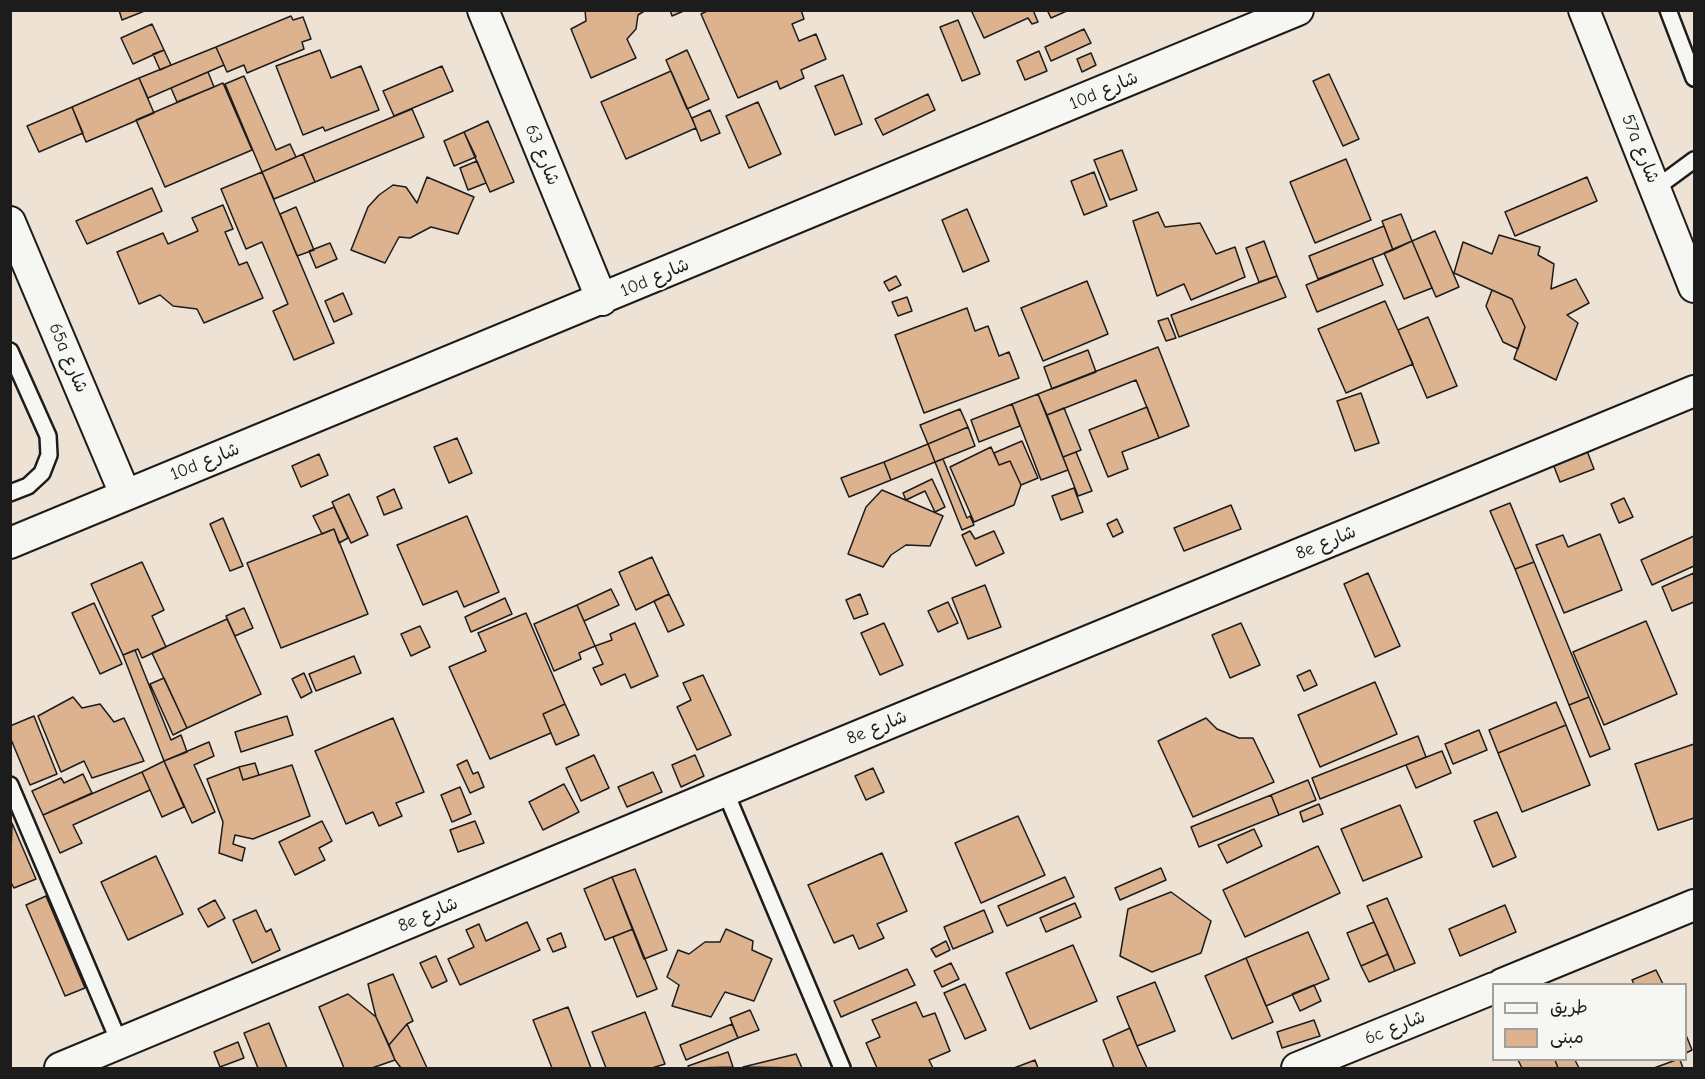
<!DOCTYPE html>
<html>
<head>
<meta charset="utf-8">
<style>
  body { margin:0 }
  #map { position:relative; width:1705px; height:1079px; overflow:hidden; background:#eee2d4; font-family:"Comic Neue","Playpen Sans Arabic",sans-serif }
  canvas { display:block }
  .frame { position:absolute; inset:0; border:12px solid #1c1c1c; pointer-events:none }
  .legend { position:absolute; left:1492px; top:983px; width:195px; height:78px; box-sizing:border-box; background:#f6f6f2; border:2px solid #9f9f9c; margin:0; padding:8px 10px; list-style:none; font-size:18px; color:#1c1c1c }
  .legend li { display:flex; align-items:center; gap:12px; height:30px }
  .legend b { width:30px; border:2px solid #9f9f9c }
</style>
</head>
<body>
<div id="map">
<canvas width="1705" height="1079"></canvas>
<div class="frame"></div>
<ul class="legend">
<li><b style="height:8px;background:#f6f6f2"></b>طريق</li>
<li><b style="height:16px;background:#ddb28e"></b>مبنى</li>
</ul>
</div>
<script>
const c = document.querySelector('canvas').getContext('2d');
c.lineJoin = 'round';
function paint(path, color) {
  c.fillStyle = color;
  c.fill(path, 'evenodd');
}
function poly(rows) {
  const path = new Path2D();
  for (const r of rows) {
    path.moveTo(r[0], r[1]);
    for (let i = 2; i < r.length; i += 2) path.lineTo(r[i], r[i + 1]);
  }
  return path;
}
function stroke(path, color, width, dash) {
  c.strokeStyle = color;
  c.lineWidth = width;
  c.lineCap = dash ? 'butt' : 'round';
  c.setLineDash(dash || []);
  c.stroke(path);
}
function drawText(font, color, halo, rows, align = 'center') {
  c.font = font + ' "Comic Neue","Playpen Sans Arabic",sans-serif';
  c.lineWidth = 4.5;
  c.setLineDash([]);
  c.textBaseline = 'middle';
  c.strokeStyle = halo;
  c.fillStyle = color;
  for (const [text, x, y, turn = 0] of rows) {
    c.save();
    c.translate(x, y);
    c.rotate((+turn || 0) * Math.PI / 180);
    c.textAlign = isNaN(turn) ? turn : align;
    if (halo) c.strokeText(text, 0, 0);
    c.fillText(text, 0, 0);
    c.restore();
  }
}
const building = poly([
  [119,10,147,10,122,20,119,10],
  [585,10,646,10,638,15,636,29,627,39,636,58,591,78,571,29,586,21,585,10],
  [670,10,686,10,672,16,670,10],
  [709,10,801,10,804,19,792,24,799,41,816,34,826,59,801,70,804,78,780,89,777,81,738,98,701,14,709,10],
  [971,10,1033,10,1038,22,1032,24,1028,18,984,38,971,10],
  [1047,10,1069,10,1051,18,1047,10],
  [291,16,293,20,303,17,311,39,302,42,304,49,247,73,244,65,227,72,216,47,291,16],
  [958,20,980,74,962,81,940,27,958,20],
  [152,24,164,50,133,64,121,38,152,24],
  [1084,29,1091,43,1051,61,1045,47,1084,29],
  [216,47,224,65,148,98,139,78,216,47],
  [164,50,171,65,160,70,153,54,164,50],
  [320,50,331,78,361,66,379,110,325,131,323,127,303,135,276,66,320,50],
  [687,50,709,99,687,109,666,60,687,50],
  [1039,51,1047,71,1025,80,1017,61,1039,51],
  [1091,53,1096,65,1082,72,1077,59,1091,53],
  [442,66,453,91,394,116,383,91,442,66],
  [671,71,696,128,626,159,601,102,671,71],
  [208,72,214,87,177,102,171,88,208,72],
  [1329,74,1359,139,1343,146,1313,81,1329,74],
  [843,75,862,124,835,135,815,86,843,75],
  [244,76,276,150,290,144,296,157,262,172,225,84,244,76],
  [139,78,154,113,86,142,72,107,139,78],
  [223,83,252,150,165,187,136,120,223,83],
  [928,94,935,110,883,135,875,119,928,94],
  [758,102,781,154,749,168,726,116,758,102],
  [72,107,83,133,39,152,27,126,72,107],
  [412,109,424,137,315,182,303,154,412,109],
  [710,110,720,133,701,141,692,118,710,110],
  [488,121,514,182,490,192,464,132,488,121],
  [464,132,476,157,454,166,444,141,464,132],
  [1122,150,1137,190,1110,200,1094,160,1122,150],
  [303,154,315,182,274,199,262,172,303,154],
  [1346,159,1371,220,1315,243,1290,182,1346,159],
  [477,161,486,183,468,190,460,168,477,161],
  [262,172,334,343,294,360,273,311,288,304,262,242,246,249,221,189,262,172],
  [1094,172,1107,206,1084,215,1071,181,1094,172],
  [427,177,474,197,458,234,431,227,410,238,399,237,385,263,351,250,368,207,379,195,393,185,406,187,417,203,427,177],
  [1587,177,1597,201,1515,236,1505,212,1587,177],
  [152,188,162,211,87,244,76,221,152,188],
  [223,205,233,229,225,232,239,265,247,262,263,298,204,323,197,309,173,306,160,295,139,304,117,252,163,233,168,244,198,231,192,218,223,205],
  [296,207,314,250,297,256,280,214,296,207],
  [967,209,989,261,963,272,942,220,967,209],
  [1158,212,1165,227,1200,223,1216,254,1235,247,1245,277,1191,300,1184,284,1157,296,1133,221,1158,212],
  [1401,214,1412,241,1393,250,1382,221,1401,214],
  [1384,226,1393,250,1318,279,1309,256,1384,226],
  [1435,231,1459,287,1436,297,1412,241,1435,231],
  [1499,235,1540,247,1538,255,1554,264,1551,289,1576,279,1589,303,1567,315,1578,323,1556,380,1514,359,1525,327,1512,299,1454,273,1463,242,1492,254,1499,235],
  [1264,241,1277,276,1259,282,1246,248,1264,241],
  [1412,241,1432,288,1404,299,1384,253,1412,241],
  [330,243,337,259,316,268,309,251,330,243],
  [1372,258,1383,285,1317,312,1306,285,1372,258],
  [896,276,901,285,889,291,884,282,896,276],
  [1277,276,1286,297,1179,337,1171,315,1277,276],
  [1087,281,1108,334,1043,361,1021,308,1087,281],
  [1492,290,1512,299,1525,327,1518,349,1503,342,1486,306,1492,290],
  [343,293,352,314,334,322,325,301,343,293],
  [907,297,912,311,898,316,892,302,907,297],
  [1385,301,1413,364,1346,393,1318,329,1385,301],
  [967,308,975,331,988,326,999,356,1009,352,1019,378,924,413,895,335,967,308],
  [1428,317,1457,386,1427,398,1398,330,1428,317],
  [1168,318,1176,338,1166,341,1158,321,1168,318],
  [1158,347,1189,426,1159,438,1136,380,1047,415,1038,394,1158,347],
  [1088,350,1096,372,1052,389,1044,367,1088,350],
  [1361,393,1379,443,1355,451,1337,401,1361,393],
  [1038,394,1068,470,1041,480,1012,404,1038,394],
  [1012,404,1020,426,979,442,971,420,1012,404],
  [1147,407,1159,438,1122,452,1128,469,1108,477,1089,430,1147,407],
  [1064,408,1081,450,1063,457,1047,415,1064,408],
  [960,409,968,427,928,444,920,425,960,409],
  [968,427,975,446,935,462,928,444,968,427],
  [457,438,472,473,449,483,434,447,457,438],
  [1022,441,1038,478,1021,485,1010,461,999,465,994,453,1022,441],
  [928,444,935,462,891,480,884,462,928,444],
  [991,447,999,465,1010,461,1021,485,1014,505,974,522,950,467,991,447],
  [1587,451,1594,469,1560,482,1553,464,1587,451],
  [1076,452,1092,491,1078,496,1063,457,1076,452],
  [319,454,328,475,301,487,292,466,319,454],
  [943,459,967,518,970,516,974,525,962,530,935,462,943,459],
  [884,462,891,480,849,497,841,478,884,462],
  [932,479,945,507,935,512,925,491,906,500,903,493,932,479],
  [1074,488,1083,512,1061,520,1052,496,1074,488],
  [394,489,402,508,384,515,377,497,394,489],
  [882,490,943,516,930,546,906,545,891,555,883,567,848,554,866,507,882,490],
  [349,494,368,535,351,543,332,502,349,494],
  [1624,498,1633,517,1619,523,1611,504,1624,498],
  [1510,503,1534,562,1515,569,1490,511,1510,503],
  [1231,505,1241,529,1184,551,1174,528,1231,505],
  [334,507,348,538,339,543,334,529,322,534,313,516,334,507],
  [467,516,499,592,464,607,457,591,423,605,397,545,467,516],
  [223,518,243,566,230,571,210,524,223,518],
  [1117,519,1123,532,1113,537,1107,524,1117,519],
  [334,529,368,614,281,648,247,563,334,529],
  [970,531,975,539,994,531,1004,553,976,566,962,535,970,531],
  [1600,534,1622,590,1564,613,1536,545,1563,535,1568,547,1600,534],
  [1694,536,1694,566,1652,585,1641,560,1694,536],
  [652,557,669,594,636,610,619,572,652,557],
  [142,562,164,610,152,616,166,647,142,658,138,649,123,655,91,584,142,562],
  [1534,562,1589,697,1569,705,1515,569,1534,562],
  [1368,573,1400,646,1375,657,1344,584,1368,573],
  [1694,573,1694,602,1672,611,1662,587,1694,573],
  [985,585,1001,627,968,639,952,598,985,585],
  [611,589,619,605,584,621,577,605,611,589],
  [669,594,684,625,668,632,654,601,669,594],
  [860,594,868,614,854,619,846,600,860,594],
  [505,598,512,614,471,632,465,617,505,598],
  [948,602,958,623,938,632,928,611,948,602],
  [94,603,122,664,100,674,72,613,94,603],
  [577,605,595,646,579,653,581,659,554,671,534,624,577,605],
  [244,608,253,628,235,636,226,616,244,608],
  [526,613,565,704,543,714,551,733,490,759,449,667,486,651,478,633,526,613],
  [227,619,261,694,187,728,152,653,227,619],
  [1646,621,1677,694,1604,725,1573,652,1646,621],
  [635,623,658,676,631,688,625,674,601,685,593,668,603,664,595,646,612,640,610,634,635,623],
  [884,623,903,665,880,675,861,633,884,623],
  [1241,623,1260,665,1230,678,1212,635,1241,623],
  [420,626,430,647,411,656,401,634,420,626],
  [135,650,171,740,181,735,187,752,164,761,123,655,135,650],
  [354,656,361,673,316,691,309,674,354,656],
  [1310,670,1317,685,1304,691,1297,676,1310,670],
  [304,673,312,692,301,698,292,679,304,673],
  [703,675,731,735,697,750,677,707,691,700,683,683,703,675],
  [164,678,187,728,173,735,150,684,164,678],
  [1375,682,1397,734,1320,767,1298,715,1375,682],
  [73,697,82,708,100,704,114,722,124,718,144,761,92,778,84,761,61,772,38,716,73,697],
  [1589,697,1610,749,1590,757,1569,705,1589,697],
  [1556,702,1566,725,1498,753,1489,730,1556,702],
  [565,704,579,735,556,745,543,714,565,704],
  [34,716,57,774,30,785,10,737,10,726,34,716],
  [287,716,293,735,241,752,235,732,287,716],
  [393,718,424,792,396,803,402,816,379,826,373,812,346,824,315,751,393,718],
  [1206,718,1217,729,1239,738,1253,738,1274,782,1193,817,1158,741,1206,718],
  [1566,725,1590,785,1522,812,1498,753,1566,725],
  [1479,730,1487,750,1453,764,1445,744,1479,730],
  [1418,736,1426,757,1320,799,1312,778,1418,736],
  [209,742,214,756,194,765,215,812,192,823,164,761,209,742],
  [1694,744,1694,818,1658,830,1635,764,1694,744],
  [1442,751,1451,773,1416,788,1406,765,1442,751],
  [594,755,609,788,581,801,566,768,594,755],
  [695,755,704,776,681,787,672,765,695,755],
  [467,760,473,774,478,772,484,787,470,793,457,765,467,760],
  [164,761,184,807,162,817,142,772,164,761],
  [255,763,259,775,243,780,239,767,255,763],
  [292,765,310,816,253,839,235,835,233,844,245,848,242,861,219,853,223,822,207,779,239,767,243,780,292,765],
  [873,768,884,792,866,800,855,776,873,768],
  [142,772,150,790,73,825,82,843,60,853,43,815,142,772],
  [653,772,662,792,627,807,618,787,653,772],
  [83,774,92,793,43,815,32,791,61,778,64,783,83,774],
  [1308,780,1316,800,1279,815,1271,795,1308,780],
  [564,784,579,812,543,830,529,802,564,784],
  [460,787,471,814,452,822,441,795,460,787],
  [1271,795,1279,815,1199,847,1191,827,1271,795],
  [1319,804,1323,814,1303,822,1300,812,1319,804],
  [1400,805,1422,857,1363,881,1341,829,1400,805],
  [1497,812,1516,857,1493,867,1474,821,1497,812],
  [1018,816,1045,875,981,903,955,843,1018,816],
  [322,821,332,841,319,848,325,860,295,875,279,842,322,821],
  [475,821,484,843,458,852,450,830,475,821],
  [12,823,36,879,14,888,10,881,12,823],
  [1254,829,1262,846,1227,863,1218,845,1254,829],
  [1318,846,1340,893,1245,937,1223,890,1318,846],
  [882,853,907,911,877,924,884,938,859,949,853,935,834,943,808,885,882,853],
  [156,856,183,914,128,940,101,882,156,856],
  [1161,868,1166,880,1120,900,1115,888,1161,868],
  [635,869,667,950,644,959,612,877,635,869],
  [612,877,633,929,605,940,584,889,612,877],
  [1065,877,1074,897,1007,926,998,906,1065,877],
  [1171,892,1211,921,1201,953,1152,972,1120,956,1128,909,1171,892],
  [46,896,85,988,65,996,26,905,46,896],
  [1387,898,1415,963,1395,971,1367,906,1387,898],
  [215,900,225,918,208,927,198,909,215,900],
  [1075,903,1081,917,1046,932,1040,918,1075,903],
  [1505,905,1516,932,1460,956,1449,929,1505,905],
  [256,910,266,932,271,929,280,950,252,963,233,920,256,910],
  [984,910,993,932,953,949,944,927,984,910],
  [527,922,540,950,460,985,448,959,474,947,466,930,479,924,486,941,527,922],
  [1374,922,1388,954,1361,966,1347,933,1374,922],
  [633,929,657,989,637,997,613,937,633,929],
  [726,929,753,941,752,950,772,959,754,1001,725,992,711,1017,672,1006,679,985,667,977,678,950,689,954,705,942,720,942,726,929],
  [1308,932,1329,979,1266,1006,1246,958,1308,932],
  [561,933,566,947,553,952,547,939,561,933],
  [946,941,950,950,936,957,931,949,946,941],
  [1073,945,1097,1001,1030,1029,1006,973,1073,945],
  [1388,954,1395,971,1369,982,1361,966,1388,954],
  [436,956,447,981,432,988,420,963,436,956],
  [1246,958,1273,1022,1232,1039,1205,976,1246,958],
  [951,963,959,979,942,987,934,971,951,963],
  [907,969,915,985,841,1017,834,1001,907,969],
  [1656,970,1663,984,1634,984,1632,980,1656,970],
  [393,974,413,1021,407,1024,389,1045,376,1017,368,984,393,974],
  [1155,982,1175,1031,1137,1046,1117,997,1155,982],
  [965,984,986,1030,965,1039,944,993,965,984],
  [1314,985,1321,1001,1300,1011,1292,994,1314,985],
  [348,994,376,1017,395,1060,372,1068,344,1068,319,1007,348,994],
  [916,1002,923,1017,935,1013,950,1051,929,1060,933,1068,877,1068,866,1043,880,1037,872,1020,916,1002],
  [568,1007,591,1068,552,1068,533,1020,568,1007],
  [750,1010,759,1030,738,1038,730,1018,750,1010],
  [645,1012,665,1064,652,1068,606,1068,592,1032,645,1012],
  [1314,1020,1320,1036,1282,1048,1277,1032,1314,1020],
  [269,1023,287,1068,258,1068,244,1033,269,1023],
  [407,1024,427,1068,401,1068,395,1060,389,1045,407,1024],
  [732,1024,738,1038,686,1060,680,1045,732,1024],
  [1130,1028,1137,1046,1147,1068,1114,1068,1103,1040,1130,1028],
  [1686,1035,1692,1050,1686,1053,1686,1035],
  [238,1042,244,1058,220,1067,214,1052,238,1042],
  [728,1052,733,1067,689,1068,688,1066,728,1052],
  [796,1054,802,1068,743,1067,796,1054],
  [1035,1060,1038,1068,1014,1068,1035,1060],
  [1518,1060,1555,1060,1558,1068,1522,1068,1518,1060],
  [1555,1060,1575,1060,1579,1068,1558,1068,1555,1060],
  [1676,1060,1680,1060,1683,1068,1654,1068,1676,1060]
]);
paint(building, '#ddb28e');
stroke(building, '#1c1c1c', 1.5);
const service = poly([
  [1668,10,1694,78],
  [1656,188,1694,160],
  [10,351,48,436,49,455,42,473,28,486,10,493],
  [10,785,120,1044],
  [725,791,842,1068]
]);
const minor = poly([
  [483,10,602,300],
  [1584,10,1694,287],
  [10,222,125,494],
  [10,543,1298,10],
  [1502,984,1694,905],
  [60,1068,725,791,1694,391],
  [1297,1068,1494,988]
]);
stroke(service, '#1c1c1c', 20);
stroke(minor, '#1c1c1c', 34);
stroke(service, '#f6f6f2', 15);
stroke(minor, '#f6f6f2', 30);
drawText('18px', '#1c1c1c', '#f6f6f2', [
  ["10d شارع",1104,91,-23],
  ["57a شارع",1640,149,68],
  ["شارع 63",542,155,68],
  ["10d شارع",655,278,-23],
  ["65a شارع",68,358,67],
  ["10d شارع",205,462,-22],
  ["8e شارع",1326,543,-22],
  ["8e شارع",877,728,-22],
  ["8e شارع",428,915,-23],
  ["6c شارع",1395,1028,-22]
]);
</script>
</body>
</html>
